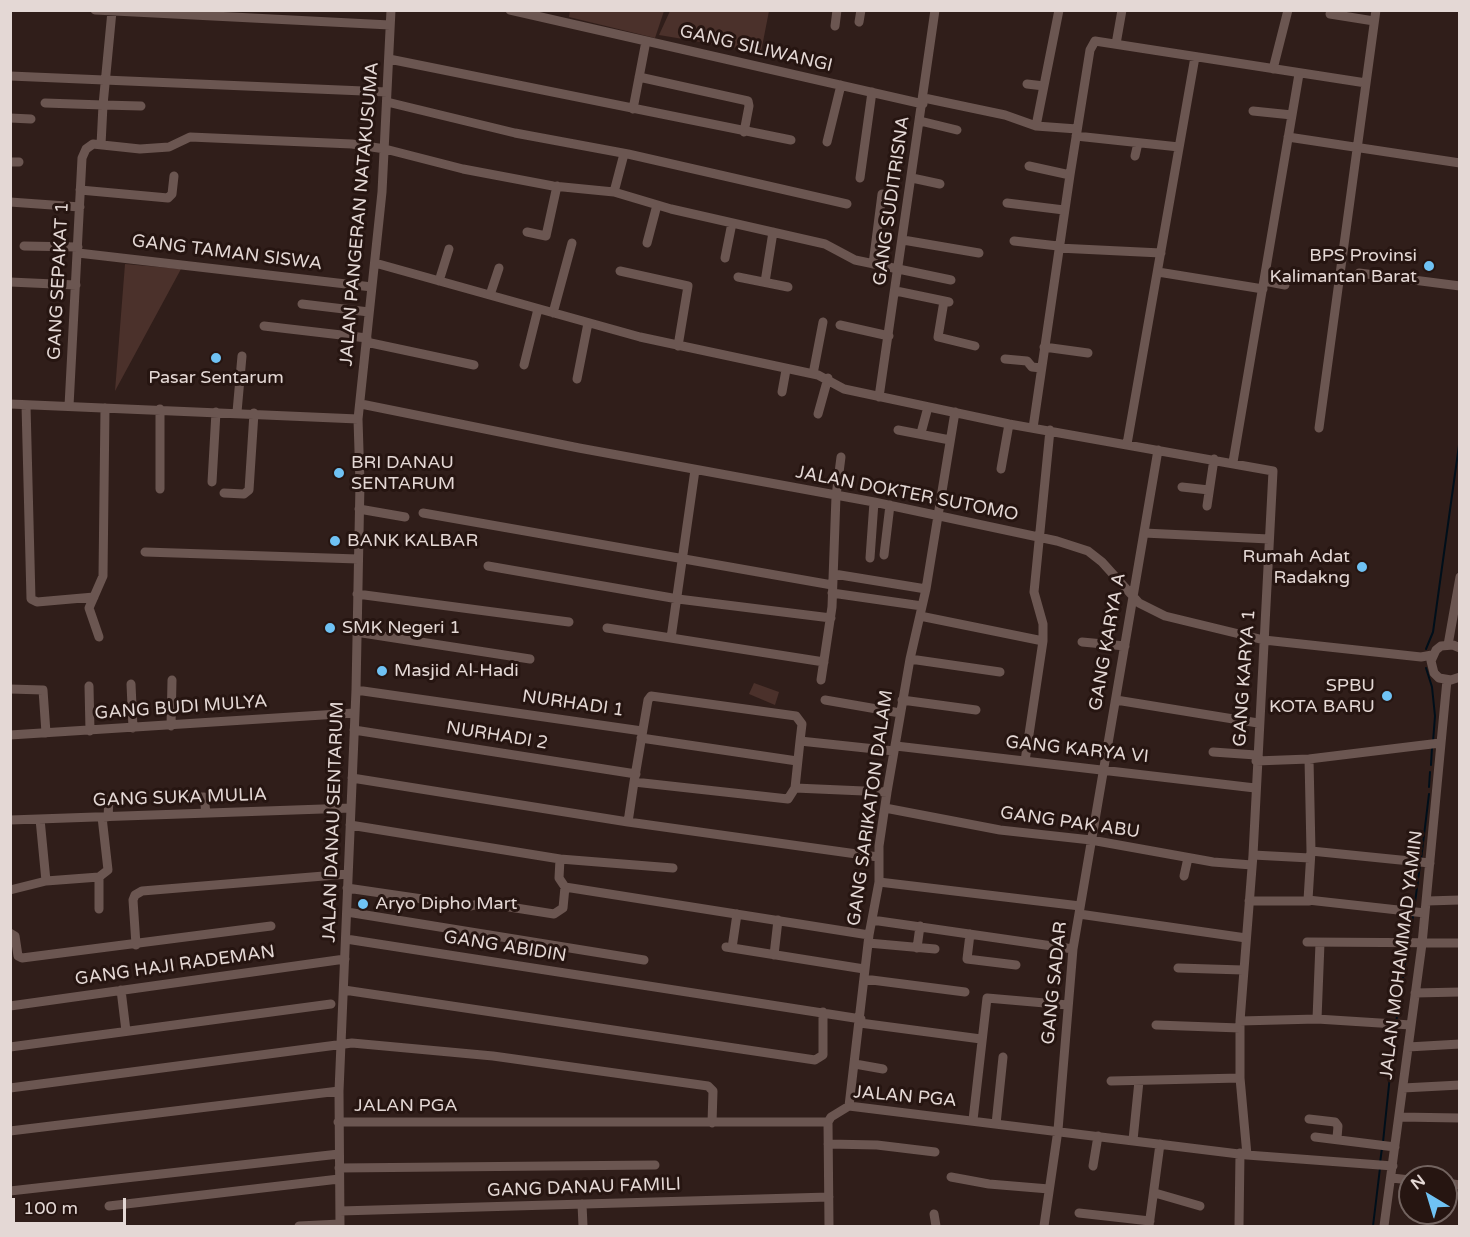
<!DOCTYPE html>
<html>
<head>
<meta charset="utf-8">
<style>
  body { margin:0 }
  #map { position:relative; width:1470px; height:1237px; overflow:hidden; background:#301e1a; font-family:"Varela Round",sans-serif }
  canvas { display:block }
  .frame { position:absolute; inset:0; border:12px solid #e4d8d5; pointer-events:none }
  .north { position:absolute; left:1398px; top:1165px; width:60px; height:60px; box-sizing:border-box; background:#261511; border:2px solid #72635f; border-radius:50%; rotate:322deg; font-size:16px; font-weight:700; line-height:24px; text-align:center; color:#e4d8d5 }
  .north::after { content:''; display:block; margin:auto; width:21px; height:27px; background:#6fc2f4; clip-path:polygon(50% 0,100% 100%,50% 72%,0 100%) }
  .scale { position:absolute; left:12px; top:1198px; width:114px; height:27px; box-sizing:border-box; border:3px solid #e4d8d5; border-top:0; padding-left:8px; font-size:18px; line-height:21px; white-space:nowrap; color:#e4d8d5; -webkit-text-stroke:4px #261511; paint-order:stroke }
</style>
</head>
<body>
<div id="map">
<canvas width="1470" height="1237"></canvas>
<div class="frame"></div>
<div class="north">N</div>
<div class="scale">100 m</div>
</div>
<script>
const c = document.querySelector('canvas').getContext('2d');
c.lineJoin = 'round';
function paint(path, color) {
  c.fillStyle = color;
  c.fill(path, 'evenodd');
}
function poly(rows) {
  const path = new Path2D();
  for (const r of rows) {
    path.moveTo(r[0], r[1]);
    for (let i = 2; i < r.length; i += 2) path.lineTo(r[i], r[i + 1]);
  }
  return path;
}
function stroke(path, color, width, dash) {
  c.strokeStyle = color;
  c.lineWidth = width;
  c.lineCap = dash ? 'butt' : 'round';
  c.setLineDash(dash || []);
  c.stroke(path);
}
function drawText(font, color, halo, rows, align = 'center') {
  c.font = font + ' "Varela Round",sans-serif';
  c.lineWidth = 6;
  c.setLineDash([]);
  c.textBaseline = 'middle';
  c.strokeStyle = halo;
  c.fillStyle = color;
  for (const [text, x, y, turn = 0] of rows) {
    c.save();
    c.translate(x, y);
    c.rotate((+turn || 0) * Math.PI / 180);
    c.textAlign = isNaN(turn) ? turn : align;
    if (halo) c.strokeText(text, 0, 0);
    c.fillText(text, 0, 0);
    c.restore();
  }
}
paint(poly([
  [570,11,570,10,664,11,655,38,569,17],
  [670,11,769,11,761,52,659,35],
  [125,264,181,269,115,391],
  [754,683,779,692,775,705,749,694]
]), '#4b312b');
stroke(poly([
  [1426,649,1433,632,1460,438],
  [1426,668,1432,687,1435,716,1433,742],
  [1431,765,1432,748],
  [1429,787,1430,772],
  [1421,860,1429,794],
  [1414,910,1420,865],
  [1409,940,1413,916],
  [1396,1023,1408,945],
  [1383,1142,1395,1028],
  [1380,1163,1382,1148],
  [1373,1226,1380,1168]
]), '#000f1a', 2);
stroke(poly([
  [95,10,390,25],
  [510,10,923,104],
  [112,11,103,105,141,106],
  [1330,14,1374,21],
  [859,22,861,10],
  [835,26,837,10],
  [1116,44,1122,10],
  [389,59,791,140],
  [1273,69,1288,10],
  [10,76,387,92],
  [639,77,748,101,749,106,744,132],
  [1027,84,1044,86],
  [924,98,1005,115,1036,126,1077,129],
  [387,102,515,133,628,154,847,204],
  [45,103,103,105,101,145],
  [633,109,646,41],
  [1253,111,1292,115],
  [10,118,31,119],
  [920,121,957,130],
  [1036,126,1059,10],
  [1076,136,1179,147],
  [1288,137,1460,163],
  [827,142,841,85],
  [1135,156,1138,143],
  [10,162,19,162],
  [1029,166,1070,175],
  [860,178,872,92],
  [912,178,940,184],
  [80,190,168,198,172,194,174,176],
  [614,192,624,154],
  [10,202,80,207],
  [1007,203,1064,210],
  [527,232,546,236,557,186],
  [903,240,979,253],
  [1014,241,1058,246],
  [647,243,657,205],
  [24,246,78,247],
  [1058,248,1161,253],
  [78,253,372,287],
  [725,258,732,223],
  [375,263,640,337,818,375,844,389,1009,424,1273,471,1253,855,1240,1021,1240,1078,1247,1155],
  [873,264,882,194],
  [620,271,688,286,678,346],
  [1158,272,1263,289],
  [1359,273,1460,286],
  [738,277,788,287],
  [439,281,449,249],
  [1264,281,1285,285],
  [10,282,76,285],
  [765,282,773,232],
  [896,291,949,302],
  [490,295,499,268],
  [944,301,938,337,975,346],
  [302,304,369,312],
  [553,313,572,243],
  [840,325,889,336],
  [264,326,367,338],
  [366,342,474,365],
  [1044,347,1088,353],
  [1005,359,1027,361,1032,367,1041,368],
  [524,365,538,309],
  [813,374,823,322],
  [577,379,588,323],
  [782,392,786,370],
  [879,397,935,10],
  [10,404,358,419],
  [361,404,579,448,874,502,1057,541,1088,551,1102,562,1139,603,1165,616,1264,640,1421,657,1432,655],
  [26,405,31,599,37,602,94,597],
  [69,406,82,158,86,149,93,144,140,149,169,147,190,137,352,144,385,149,463,169,553,186,614,192,671,209,825,244,855,260,951,280],
  [160,409,160,489],
  [237,412,242,356],
  [818,414,828,378],
  [1033,428,1070,175,1090,50,1095,41,1366,83],
  [1319,428,1376,10],
  [898,430,950,440],
  [921,433,928,407],
  [1127,444,1195,57],
  [1233,462,1299,74],
  [1001,469,1009,424],
  [212,482,216,412],
  [1182,487,1209,490],
  [224,493,244,494,249,490,254,413],
  [1207,506,1214,459],
  [359,509,405,517],
  [423,513,832,585],
  [1144,533,1269,539],
  [145,552,358,559],
  [884,555,890,505],
  [870,558,874,502],
  [488,566,678,599,831,618],
  [834,574,926,589],
  [832,593,922,606],
  [357,594,569,622],
  [920,616,1043,641],
  [607,628,824,662],
  [356,632,530,659],
  [99,637,89,608,103,576,105,408],
  [671,638,695,470],
  [1082,642,1125,646],
  [1448,645,1460,577],
  [1460,648,1453,645,1441,646,1436,650,1431,661,1434,673,1439,678,1451,680,1460,677],
  [910,659,1000,672],
  [821,680,832,607,836,496,841,457],
  [131,684,133,728],
  [89,686,90,731],
  [10,689,43,690,46,733],
  [356,690,642,731],
  [825,700,900,713],
  [902,700,976,710],
  [1116,700,1258,723],
  [171,726,172,680],
  [354,730,636,774],
  [10,735,354,713],
  [641,738,797,761],
  [896,746,1255,788],
  [1213,752,1256,755],
  [1309,759,1311,851,1308,900,1425,913],
  [1025,761,1043,641,1043,624,1034,592,1050,430],
  [1256,761,1309,759,1440,743],
  [352,778,628,822],
  [634,782,788,799,795,788,800,741],
  [795,788,887,792],
  [178,797,204,797,206,813],
  [885,808,1000,830,1091,840,1213,862,1252,865],
  [108,817,109,799],
  [40,819,46,881,99,877,99,909],
  [10,820,351,808],
  [350,825,560,859,559,878,565,887,869,935],
  [1311,851,1430,863],
  [1253,855,1310,858],
  [878,857,628,822,634,782,648,700,651,696,796,716,802,724,800,741,894,751],
  [560,859,673,868],
  [1184,876,1188,858],
  [99,877,108,870,102,817],
  [879,882,1080,906],
  [347,888,470,906,484,903,554,914,563,908,565,887],
  [10,890,46,881],
  [1249,901,1309,901],
  [1427,901,1460,900],
  [347,912,644,960],
  [1079,914,1246,938],
  [872,920,1073,949],
  [10,933,15,936,18,956,22,958,271,926],
  [970,934,967,959,1016,965],
  [346,939,861,1019],
  [1307,942,1460,943],
  [868,943,935,949],
  [136,945,133,900,135,895,142,891,348,874],
  [726,947,864,969],
  [732,948,737,914],
  [917,948,920,926],
  [774,955,778,920],
  [1178,968,1243,970],
  [864,979,965,992],
  [121,990,126,1031],
  [344,990,815,1060,823,1055,823,1012],
  [1415,993,1460,992],
  [10,1006,345,959],
  [1317,1019,1320,943],
  [1240,1021,1317,1019,1411,1025],
  [860,1023,981,1039],
  [1156,1025,1240,1028],
  [10,1047,331,1004],
  [1408,1047,1460,1044],
  [855,1064,883,1069],
  [1111,1081,1240,1078],
  [10,1088,352,1043,493,1056,708,1086,713,1091,712,1123],
  [1403,1088,1460,1085],
  [849,1106,869,935,879,882,879,846,887,792,910,659,926,589,955,412],
  [1399,1117,1460,1118],
  [1309,1119,1335,1122,1338,1126,1337,1138],
  [973,1120,987,998,1068,1005],
  [338,1122,828,1122,831,1117,849,1106,1247,1155,1393,1166],
  [828,1122,829,1226],
  [996,1124,1003,1057],
  [10,1131,339,1091],
  [1315,1137,1395,1147],
  [1133,1140,1139,1081],
  [828,1144,877,1145,935,1152],
  [1093,1166,1098,1136],
  [339,1168,655,1165],
  [951,1177,989,1184,1049,1189],
  [1392,1178,1410,1180],
  [1446,1183,1460,1185],
  [10,1191,339,1154],
  [1155,1193,1200,1206],
  [582,1204,583,1226],
  [109,1206,339,1179],
  [340,1211,829,1197],
  [1079,1213,1150,1221],
  [934,1214,936,1226],
  [299,1226,340,1224],
  [340,1226,339,1091,356,690,360,483,358,419,382,192,391,10],
  [1044,1226,1058,1130,1073,949,1158,450],
  [1149,1226,1160,1144],
  [1239,1226,1240,1153],
  [1384,1226,1422,944,1447,680]
]), '#6b5651', 9);
for (const [x, y, r, color] of [
  [1429,266,6,"#6fc2f4"],
  [216,358,6,"#6fc2f4"],
  [339,473,6,"#6fc2f4"],
  [335,541,6,"#6fc2f4"],
  [1362,567,6,"#6fc2f4"],
  [330,628,6,"#6fc2f4"],
  [382,671,6,"#6fc2f4"],
  [1387,696,6,"#6fc2f4"],
  [363,904,6,"#6fc2f4"]
]) {
  const dot = new Path2D();
  dot.arc(x, y, r, 0, 2 * Math.PI);
  c.fillStyle = color;
  c.fill(dot);
  stroke(dot, '#261511', 2);
}
drawText('18px', '#e4d8d5', '#261511', [
  ["GANG SILIWANGI",756,49,13],
  ["GANG SUDITRISNA",892,201,-82],
  ["JALAN PANGERAN NATAKUSUMA",360,214,-85],
  ["GANG TAMAN SISWA",227,253,7],
  ["GANG SEPAKAT 1",59,281,-87],
  ["JALAN DOKTER SUTOMO",907,494,11],
  ["GANG KARYA A",1108,642,-80],
  ["GANG KARYA 1",1245,678,-86],
  ["NURHADI 1",573,704,8],
  ["GANG BUDI MULYA",181,708,-4],
  ["NURHADI 2",497,736,9],
  ["GANG KARYA VI",1077,750,6],
  ["GANG SUKA MULIA",180,798,-2],
  ["GANG SARIKATON DALAM",871,808,-82],
  ["JALAN DANAU SENTARUM",334,822,-88],
  ["GANG PAK ABU",1070,823,8],
  ["GANG ABIDIN",505,947,9],
  ["JALAN MOHAMMAD YAMIN",1402,955,-83],
  ["GANG HAJI RADEMAN",175,966,-8],
  ["GANG SADAR",1055,983,-84],
  ["JALAN PGA",905,1097,5],
  ["JALAN PGA",406,1106],
  ["GANG DANAU FAMILI",584,1188,-2]
]);
drawText('18px', '#e4d8d5', '#261511', [
  ["BPS Provinsi",1417,256,"right"],
  ["Kalimantan Barat",1417,277,"right"],
  ["Pasar Sentarum",216,378,"center"],
  ["BRI DANAU",351,463],
  ["SENTARUM",351,484],
  ["BANK KALBAR",347,541],
  ["Rumah Adat",1350,557,"right"],
  ["Radakng",1350,578,"right"],
  ["SMK Negeri 1",342,628],
  ["Masjid Al-Hadi",394,671],
  ["SPBU",1375,686,"right"],
  ["KOTA BARU",1375,707,"right"],
  ["Aryo Dipho Mart",375,904]
], 'left');
</script>
</body>
</html>
